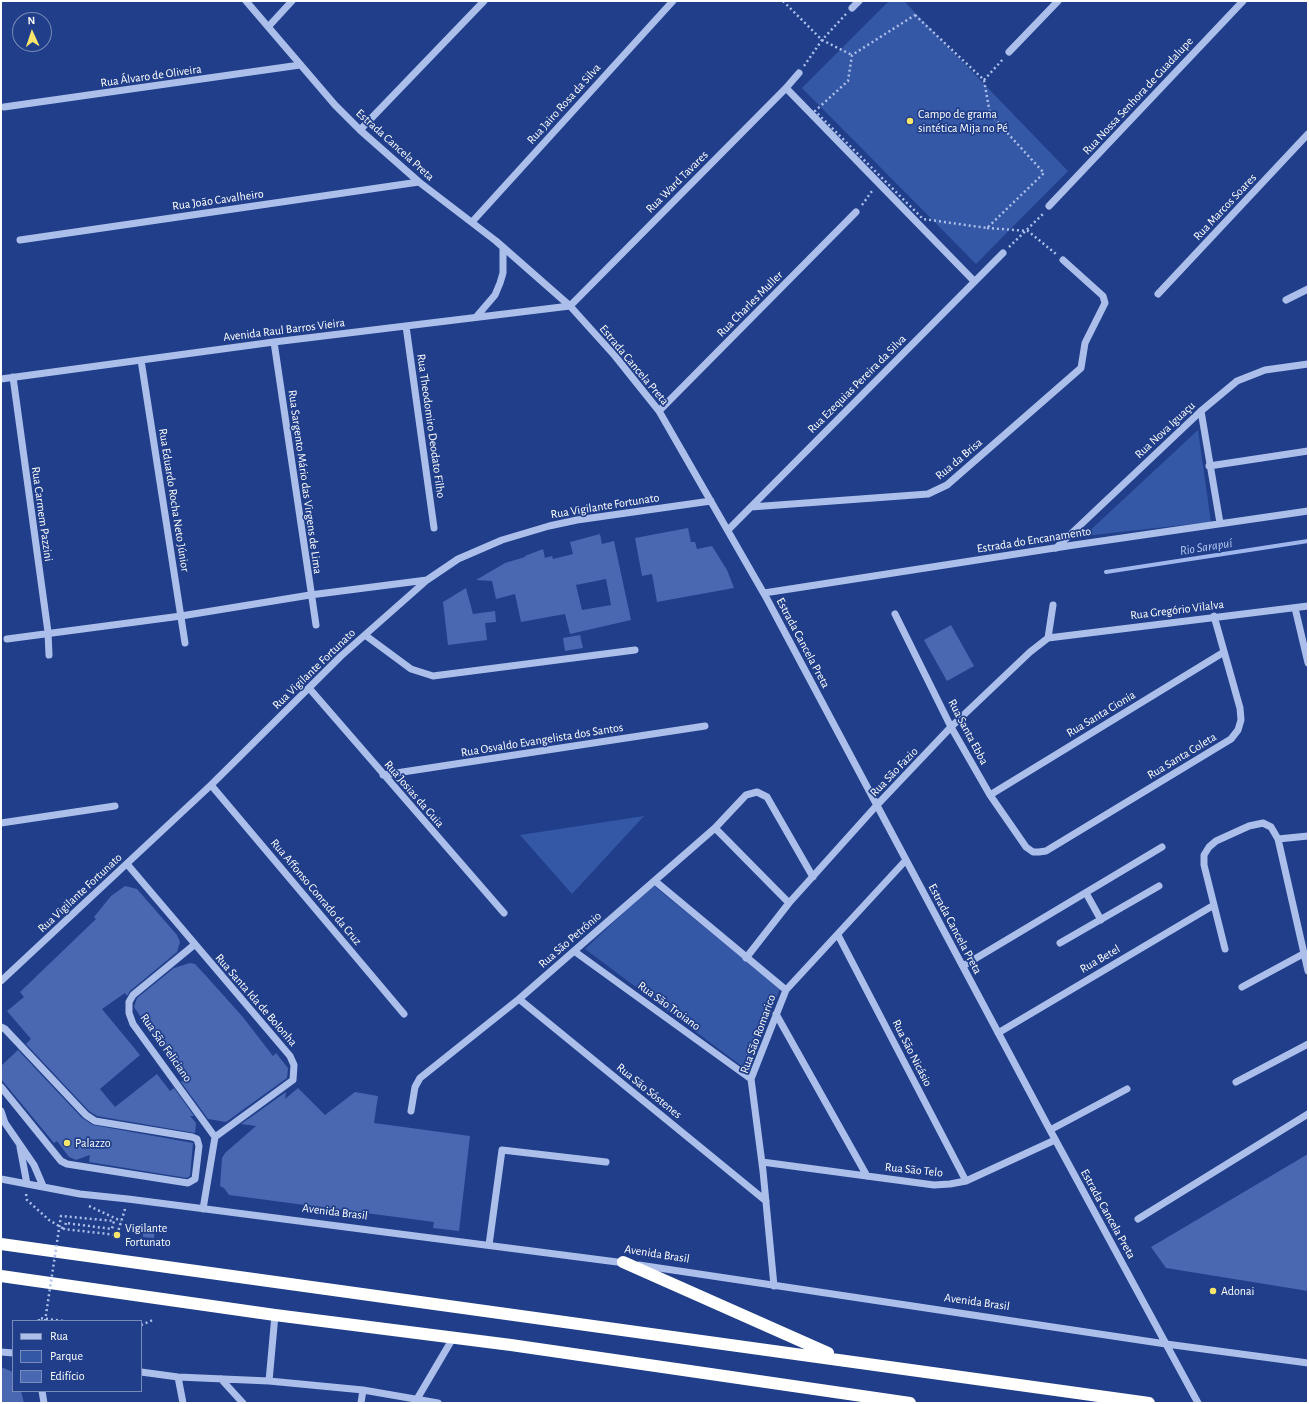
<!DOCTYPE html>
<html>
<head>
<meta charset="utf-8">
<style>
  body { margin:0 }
  #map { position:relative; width:1309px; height:1404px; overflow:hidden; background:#203e89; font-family:"Alegreya Sans",sans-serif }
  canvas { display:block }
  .frame { position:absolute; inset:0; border:2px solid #fff; pointer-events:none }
  .legend { position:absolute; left:12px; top:1320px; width:130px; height:72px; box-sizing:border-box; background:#203e89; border:1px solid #798bb8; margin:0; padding:5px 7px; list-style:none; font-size:12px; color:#fff }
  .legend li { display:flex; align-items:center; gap:8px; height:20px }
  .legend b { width:20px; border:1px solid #798bb8 }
  .north { position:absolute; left:12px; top:12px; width:40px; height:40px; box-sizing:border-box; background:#203e89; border:1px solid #798bb8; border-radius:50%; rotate:357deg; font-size:11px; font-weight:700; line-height:16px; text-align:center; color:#fff }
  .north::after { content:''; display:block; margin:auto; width:14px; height:18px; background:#f8e56c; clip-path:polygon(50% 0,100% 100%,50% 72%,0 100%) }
</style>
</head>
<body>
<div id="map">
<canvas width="1309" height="1404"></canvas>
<div class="frame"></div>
<ul class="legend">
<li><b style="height:5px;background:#acbfeb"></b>Rua</li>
<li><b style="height:11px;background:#3457a6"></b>Parque</li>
<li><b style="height:11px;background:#4968b1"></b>Edifício</li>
</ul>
<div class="north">N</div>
</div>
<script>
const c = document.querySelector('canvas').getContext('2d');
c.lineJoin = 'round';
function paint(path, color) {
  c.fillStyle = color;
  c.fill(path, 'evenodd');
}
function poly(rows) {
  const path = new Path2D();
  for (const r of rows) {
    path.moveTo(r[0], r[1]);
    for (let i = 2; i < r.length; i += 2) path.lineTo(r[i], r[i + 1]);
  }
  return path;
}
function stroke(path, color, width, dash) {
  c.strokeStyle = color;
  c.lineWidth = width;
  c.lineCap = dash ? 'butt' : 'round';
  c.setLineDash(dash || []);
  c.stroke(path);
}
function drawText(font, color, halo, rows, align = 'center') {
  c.font = font + ' "Alegreya Sans",sans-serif';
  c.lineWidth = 3.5;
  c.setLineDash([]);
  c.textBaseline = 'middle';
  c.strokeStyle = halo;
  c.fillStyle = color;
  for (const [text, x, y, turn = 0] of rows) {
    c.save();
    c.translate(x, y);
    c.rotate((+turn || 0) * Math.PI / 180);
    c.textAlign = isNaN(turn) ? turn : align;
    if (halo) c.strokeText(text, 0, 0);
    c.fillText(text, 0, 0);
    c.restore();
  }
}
paint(poly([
  [889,1,904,1,1068,171,976,264,802,88],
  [1198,430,1211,522,1084,536],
  [644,816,572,894,520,835],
  [653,885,780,989,747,1070,585,949]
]), '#3457a6');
stroke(poly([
  [1106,572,1308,541]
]), '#9fb7ec', 4);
paint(poly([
  [688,528,691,542,695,542,697,549,712,546,727,570,734,588,657,602,652,574,642,576,635,538],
  [600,534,602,544,614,541,631,620,570,634,565,614,521,622,515,594,496,599,492,581,476,580,505,563,525,557,525,556,543,549,545,558,552,556,553,559,573,554,570,542],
  [606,579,611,605,582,610,576,585],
  [466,588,473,614,495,611,496,622,485,623,487,640,448,645,443,602],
  [951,625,974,666,947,681,924,640],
  [580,635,583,648,565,651,563,638],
  [125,886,137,889,177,935,180,942,177,952,130,991,127,996,125,993,102,1009,140,1055,100,1089,115,1107,157,1074,170,1091,174,1088,194,1116,190,1116,196,1123,195,1133,97,1116,89,1111,26,1044,31,1039,7,1011,24,997,20,992,96,919,94,917,111,896],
  [190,963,195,964,207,977,242,1016,273,1056,276,1053,288,1068,287,1078,226,1122,208,1119,181,1082,188,1075,160,1042,162,1041,147,1026,134,1007,137,998,174,968],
  [18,1050,82,1118,93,1125,193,1143,190,1176,187,1178,89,1162,90,1155,76,1160,69,1157,57,1141,54,1143,1,1079,1,1066],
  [298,1088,325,1115,355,1092,378,1096,374,1123,470,1136,459,1231,433,1228,434,1222,229,1195,224,1188,220,1186,222,1158,225,1153,256,1126,241,1124,286,1092,285,1099],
  [1308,1154,1308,1291,1166,1268,1151,1247],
  [143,1224,155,1225,154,1238,143,1237],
  [1,1367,13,1372,13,1391,21,1391,24,1403,1,1403]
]), '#4968b1');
stroke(poly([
  [783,1,822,40,852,55],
  [915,15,984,80,990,114,1044,173,987,228,923,219,815,111,848,81,852,55,915,15],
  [804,66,822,40,846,14],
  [984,80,1004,58],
  [862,205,872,191],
  [987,228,1028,231,1056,254],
  [1009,247,1044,213],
  [26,1194,27,1200,49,1220,64,1229],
  [89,1206,121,1221],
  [66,1223,64,1229,117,1235,125,1209],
  [39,1321,39,1318,64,1321],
  [141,1325,153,1320]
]), '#acbfeb', 2.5, [2, 3]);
stroke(poly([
  [246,1,335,105,360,130,419,182,496,241,570,306,615,356,659,411,767,599,1050,1130,1198,1403],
  [852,8,859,1],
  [269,26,292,1],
  [1009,52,1058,1],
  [786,88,974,281],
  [4,107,300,65],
  [360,130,484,1],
  [1049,206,1243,1],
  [472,222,673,1],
  [20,240,419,182],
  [1158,294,1308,134],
  [1286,300,1308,289],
  [477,316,495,295,500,283,503,273,503,247],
  [406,326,434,528],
  [274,342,316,625],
  [141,360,185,643],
  [13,377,48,632,49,655],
  [1,379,274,342,570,306,786,88,799,73],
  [659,411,856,212],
  [1201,411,1220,523],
  [1209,466,1308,451],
  [751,507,928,494,947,485,1081,368,1085,343,1105,303,1103,296,1063,260],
  [728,530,1003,253],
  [1056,548,1201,411,1237,381,1265,370,1308,364],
  [764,593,1074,545,1308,511],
  [1295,608,1308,663],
  [895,614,951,727,990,795,1026,847,1033,852,1039,852,1046,851,1231,739,1238,730,1241,720,1240,708,1214,616],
  [365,635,411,669,433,676,635,650],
  [1048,638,1308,606],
  [7,639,181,616,310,595,427,580],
  [309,688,504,913],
  [383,775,705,726],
  [211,785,404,1014],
  [990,795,1224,652],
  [1,823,115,806],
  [715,828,789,903],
  [1278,839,1308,836],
  [127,864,290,1056,294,1065,293,1080,215,1137,203,1209],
  [655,881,786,990],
  [1086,893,1101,920],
  [838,935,966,1181],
  [1060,943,1159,886],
  [194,945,133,995,129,1002,129,1013,133,1024,215,1137],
  [1225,949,1204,865,1204,855,1209,847,1216,841,1249,826,1263,823,1271,827,1278,839,1308,971],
  [574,951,751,1079],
  [746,958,789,903,877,805,951,727,1030,652,1048,638,1053,605],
  [963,966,1162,847],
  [1,981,211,785,341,656,427,580,458,559,502,540,549,526,577,520,711,501],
  [1242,987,1303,954],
  [519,999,766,1201],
  [776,1014,867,1176],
  [1,1027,5,1029,86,1115,95,1121,192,1137,197,1139,199,1146,195,1179,188,1183,67,1164,61,1161,1,1087],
  [998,1033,1214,905],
  [1236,1082,1308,1044],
  [1,1111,5,1123,34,1165,43,1186],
  [411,1111,415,1087,420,1078,519,999,715,828,746,795,757,792,767,797,813,877],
  [1050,1130,1127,1089],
  [20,1147,27,1184],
  [762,1162,934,1185,950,1184,966,1181,1055,1140],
  [1,1179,80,1194,128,1199,625,1263],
  [1138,1219,1308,1114],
  [489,1245,502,1150,606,1162],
  [639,1265,1166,1344,1308,1363],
  [774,1286,763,1171,751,1079,786,990,906,860],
  [1,1352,13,1353],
  [141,1372,178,1377,269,1381,363,1390,438,1403],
  [178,1377,183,1403],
  [221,1379,243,1403],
  [269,1381,275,1315],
  [42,1391,44,1403],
  [417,1399,453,1338],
  [361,1403,363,1390]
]), '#acbfeb', 7);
stroke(poly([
  [1,1244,1149,1403],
  [623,1262,828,1353],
  [1,1276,275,1315,511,1345,910,1403]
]), '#fff', 12);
stroke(poly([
  [45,1321,61,1216,114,1221,112,1229,66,1223]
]), '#acbfeb', 2.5, [2, 3]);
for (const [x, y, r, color] of [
  [910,121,4,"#f8e56c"],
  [67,1143,4,"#f8e56c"],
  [117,1235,4,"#f8e56c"],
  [1213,1291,4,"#f8e56c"]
]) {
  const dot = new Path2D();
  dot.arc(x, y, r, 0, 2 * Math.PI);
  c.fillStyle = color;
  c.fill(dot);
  stroke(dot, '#203e89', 1.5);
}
drawText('12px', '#fff', '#203e89', [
  ["Rua Álvaro de Oliveira",151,76,-8],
  ["Rua Nossa Senhora de Guadalupe",1138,96,-47],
  ["Rua Jairo Rosa da Silva",564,104,-48],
  ["Estrada Cancela Preta",395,145,42],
  ["Rua Ward Tavares",677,182,-45],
  ["Rua João Cavalheiro",218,200,-8],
  ["Rua Marcos Soares",1225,207,-47],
  ["Rua Charles Muller",750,304,-45],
  ["Avenida Raul Barros Vieira",284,330,-7],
  ["Estrada Cancela Preta",634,365,50],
  ["Rua Ezequias Pereira da Silva",857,384,-45],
  ["Rua Theodomiro Deodato Filho",431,426,82],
  ["Rua Nova Iguaçu",1165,430,-43],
  ["Rua da Brisa",959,459,-40],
  ["Rua Sargento Mário das Virgens de Lima",305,482,82],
  ["Rua Eduardo Rocha Neto Júnior",174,500,81],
  ["Rua Vigilante Fortunato",605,506,-9],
  ["Rua Carmem Pazzini",42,514,82],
  ["Estrada do Encanamento",1034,540,-9],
  ["Rua Gregório Vilalva",1177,610,-7],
  ["Estrada Cancela Preta",803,643,62],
  ["Rua Vigilante Fortunato",314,669,-44],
  ["Rua Santa Cionia",1101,714,-31],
  ["Rua Santa Ebba",968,732,62],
  ["Rua Osvaldo Evangelista dos Santos",542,740,-9],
  ["Rua Santa Coleta",1182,756,-31],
  ["Rua São Fazio",894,772,-46],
  ["Rua Josias da Guia",414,794,49],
  ["Rua Affonso Conrado da Cruz",316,892,50],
  ["Rua Vigilante Fortunato",80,893,-43],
  ["Estrada Cancela Preta",955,929,62],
  ["Rua São Petrônio",570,940,-41],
  ["Rua Betel",1100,959,-30],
  ["Rua Santa Ida de Bolonha",256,1000,49],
  ["Rua São Troiano",669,1006,36],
  ["Rua São Romarico",758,1034,-70],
  ["Rua São Feliciano",166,1048,55],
  ["Rua São Nicásio",912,1053,63],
  ["Rua São Sóstenes",649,1091,39],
  ["Rua São Telo",914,1170,6],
  ["Avenida Brasil",335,1212,7],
  ["Estrada Cancela Preta",1108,1214,61],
  ["Avenida Brasil",657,1254,9],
  ["Avenida Brasil",977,1302,8]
]);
drawText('12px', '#fff', '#203e89', [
  ["Campo de grama",918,114],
  ["sintética Mija no Pé",918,128],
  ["Palazzo",75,1143],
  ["Vigilante",125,1228],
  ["Fortunato",125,1242],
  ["Adonai",1221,1291]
], 'left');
drawText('italic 13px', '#b7c9f2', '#203e89', [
  ["Rio Sarapuí",1206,547,-9]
]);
</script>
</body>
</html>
